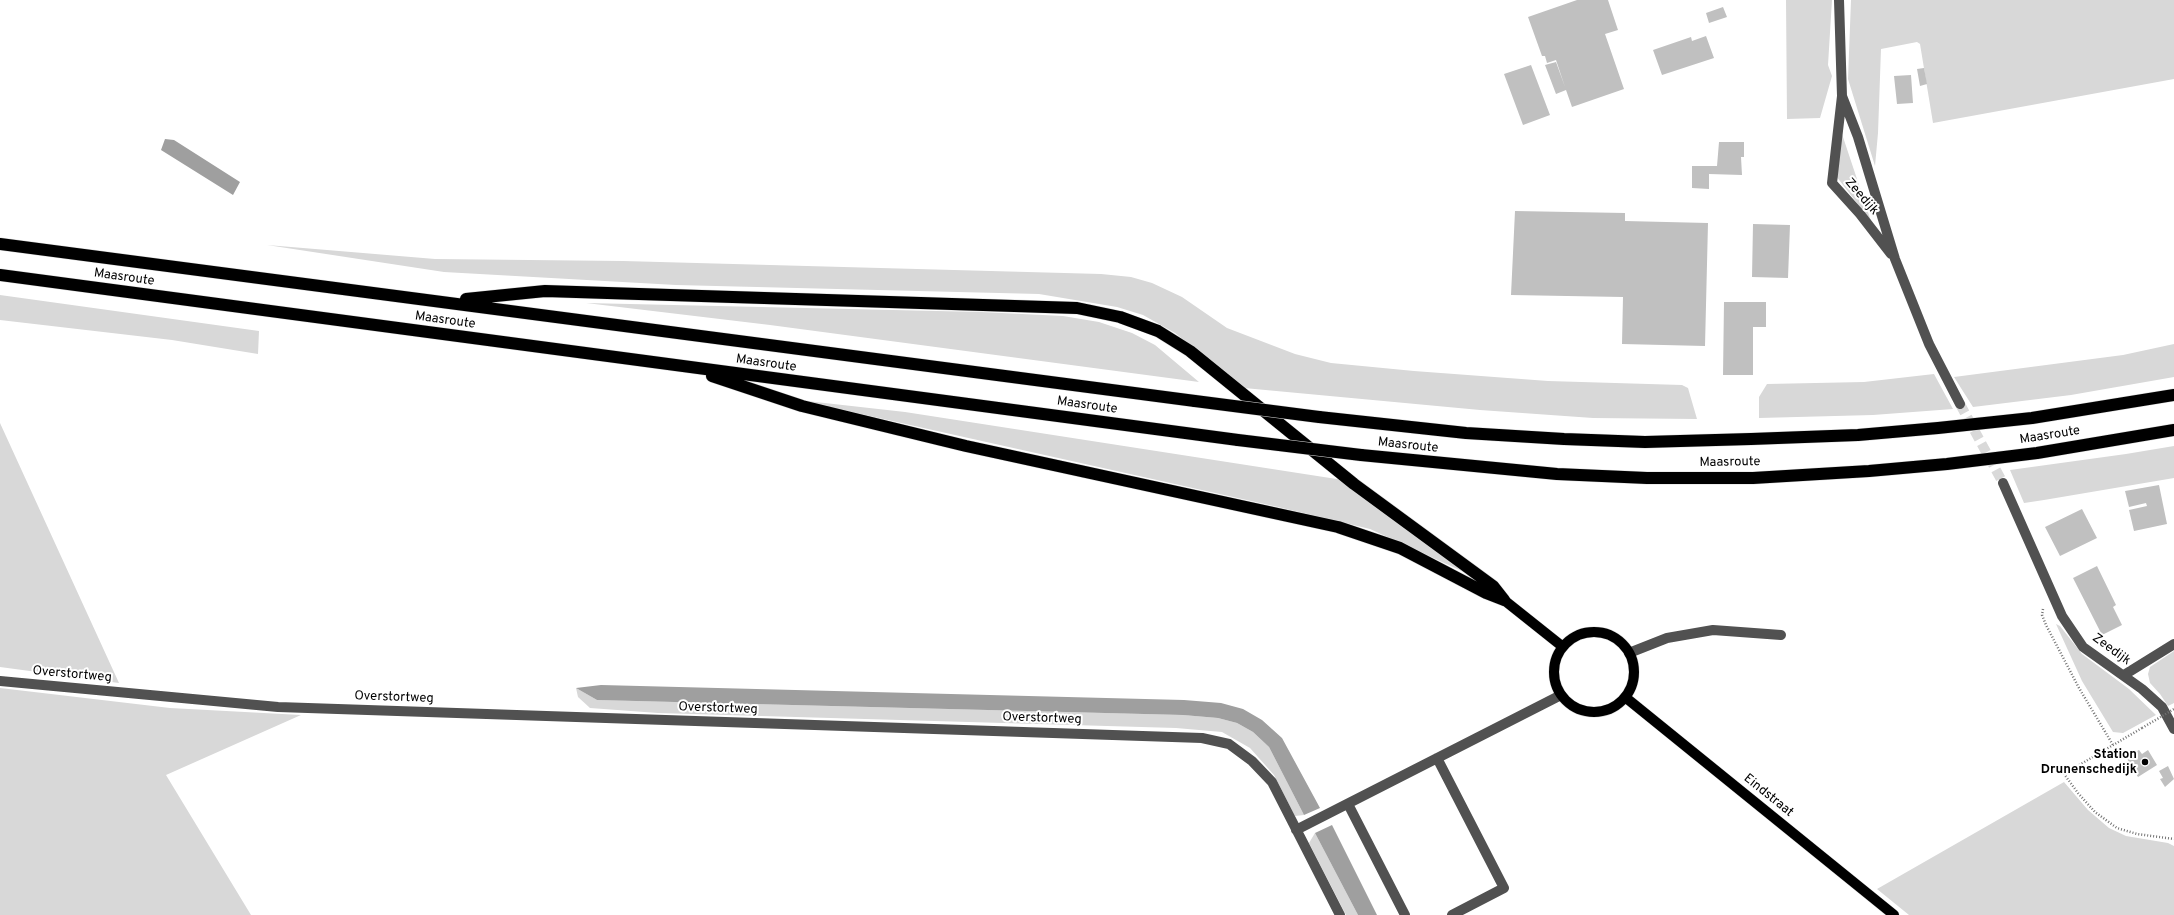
<!DOCTYPE html>
<html>
<head>
<meta charset="utf-8">
<style>
  body { margin:0 }
  canvas { display:block; background:#fff }
</style>
</head>
<body>
<canvas width="2174" height="915"></canvas>
<script>
const c = document.querySelector('canvas').getContext('2d');
c.lineJoin = 'round';
function paint(path, color) {
  c.fillStyle = color;
  c.fill(path, 'evenodd');
}
function poly(rows) {
  const path = new Path2D();
  for (const r of rows) {
    if (r.length === 3) {
      path.moveTo(r[0] + r[2], r[1]);
      path.arc(r[0], r[1], r[2], 0, 2 * Math.PI);
      continue;
    }
    path.moveTo(r[0], r[1]);
    for (let i = 2; i < r.length; i += 2) path.lineTo(r[i], r[i + 1]);
  }
  return path;
}
function stroke(path, color, width, dash) {
  c.strokeStyle = color;
  c.lineWidth = width;
  c.lineCap = dash ? 'butt' : 'round';
  c.setLineDash(dash || []);
  c.stroke(path);
}
function drawText(font, color, halo, rows, align = 'center') {
  c.font = font + ' Overpass,sans-serif';
  c.lineWidth = 4;
  c.setLineDash([]);
  c.textBaseline = 'middle';
  c.strokeStyle = halo;
  c.fillStyle = color;
  for (const [text, x, y, turn = 0] of rows) {
    c.save();
    c.translate(x, y);
    c.rotate((+turn || 0) * Math.PI / 180);
    c.textAlign = isNaN(turn) ? turn : align;
    if (halo) c.strokeText(text, 0, 0);
    c.fillText(text, 0, 0);
    c.restore();
  }
}
paint(poly([
  [1786,0,1832,0,1828,65,1832,76,1820,118,1787,119],
  [1851,0,2174,0,2174,79,1933,123,1920,44,1917,42,1881,49,1878,133,1875,166,1848,79],
  [1840,128,1871,221,1836,176],
  [267,245,435,259,623,261,1101,274,1131,277,1152,283,1182,297,1227,328,1295,354,1331,363,1414,371,1548,381,1682,385,1688,388,1690,395,1697,419,1593,418,1480,410,1244,388,1175,333,1143,315,1117,307,1039,294,676,285,444,272],
  [0,295,259,331,258,354,172,340,0,320],
  [586,303,981,312,1063,316,1099,322,1132,333,1155,345,1199,382,770,325],
  [2174,344,2174,377,2071,395,1973,407,1954,377,2123,355],
  [1934,374,1953,409,1873,415,1759,418,1759,397,1767,384,1864,382],
  [798,400,905,412,1343,480,1466,573,1370,529,1278,507],
  [0,423,119,683,0,667],
  [2174,446,2174,478,2044,500,2024,503,2010,470,2126,454],
  [2056,624,2060,626,2082,654,2129,689,2156,715,2123,733,2113,732,2082,681],
  [2174,651,2174,703,2168,706,2160,694,2150,683,2148,674,2150,667],
  [0,688,170,708,301,715,166,775,251,915,0,915],
  [576,688,597,700,1183,715,1218,718,1237,723,1253,732,1269,747,1304,815,1295,816,1274,775,1250,748,1222,732,1176,728,658,713,590,708,578,697],
  [2064,782,2088,810,2109,828,2126,836,2168,843,2174,846,2174,915,1909,915,1877,889],
  [1315,833,1358,915,1346,915,1309,843]
]), '#d8d8d8');
paint(poly([
  [165,139,174,140,240,182,233,195,161,150],
  [601,685,1184,700,1221,703,1243,709,1262,720,1282,738,1320,808,1304,815,1269,747,1253,732,1237,723,1218,718,1183,715,597,700,576,688],
  [1332,825,1377,915,1358,915,1315,833]
]), '#9f9f9f');
paint(poly([
  [1577,0,1608,0,1618,30,1605,34,1624,89,1572,107,1566,90,1556,94,1545,65,1556,62,1565,87,1556,60,1547,63,1545,56,1542,56,1528,17],
  [1723,7,1727,17,1709,23,1706,13],
  [1706,36,1714,58,1662,75,1653,50,1691,37,1692,41],
  [1531,65,1550,115,1523,125,1504,74],
  [1924,68,1927,84,1920,86,1917,69],
  [1911,75,1913,103,1897,104,1894,76],
  [1719,142,1744,142,1744,157,1741,157,1742,175,1709,174,1709,189,1692,188,1692,166,1717,166],
  [1515,211,1625,213,1625,221,1708,223,1705,346,1622,344,1623,297,1511,295],
  [1753,224,1790,225,1788,278,1752,277],
  [1724,302,1766,302,1766,327,1753,327,1753,375,1723,375],
  [2159,485,2167,524,2134,531,2129,510,2147,506,2146,503,2129,507,2125,491],
  [2082,509,2097,538,2060,556,2045,527],
  [2097,566,2116,605,2113,607,2122,625,2102,635,2073,578],
  [2139,750,2142,754,2148,750,2157,765,2138,777,2126,757],
  [2168,766,2174,779,2165,787,2160,779,2163,778,2159,771]
]), '#c0c0c0');
stroke(poly([
  [1960,404,2003,483]
]), '#d9d9d9', 10, [10, 5]);
const major = poly([
  [1504,600,1563,647],
  [1594,672,40],
  [1625,697,1894,915]
]);
const highway = poly([
  [0,244,1195,401],
  [0,275,1238,440],
  [466,299,545,291,1077,308,1120,317,1158,331,1190,351,1354,484,1493,586,1504,600],
  [712,376,802,406,966,446,1338,527,1400,548,1486,593,1504,600],
  [1319,417,1466,433,1564,439,1645,442,1751,439,1858,435,1938,428,2032,418,2174,395],
  [1361,455,1557,474,1647,478,1753,478,1869,471,1947,464,2037,453,2174,430]
]);
stroke(major, '#dbdbdb', 11);
stroke(highway, '#dbdbdb', 13);
stroke(poly([
  [2043,609,2042,615,2046,625,2079,688,2113,745],
  [2142,728,2064,774,2078,793,2095,812,2117,828,2137,834,2174,839]
]), '#737373', 2.5, [1, 2]);
stroke(poly([
  [1839,0,1842,96,1832,183,1860,214,1891,254],
  [1842,96,1858,137,1895,259,1929,344,1960,404],
  [2003,483,2062,616,2083,647,2142,689,2162,707,2174,729],
  [1629,653,1667,638,1713,630,1781,635],
  [2124,675,2174,644],
  [0,681,278,707,1202,738,1229,744,1252,761,1272,782,1340,915],
  [1437,758,1504,888,1452,915],
  [1348,804,1405,915],
  [1296,830,1561,695]
]), '#515151', 10);
stroke(major, '#000', 10);
stroke(highway, '#000', 12);
const highwayBridge = poly([
  [1195,401,1319,417],
  [1238,440,1361,455]
]);
stroke(highwayBridge, '#dbdbdb', 13, []);
stroke(poly([
  [2142,728,2174,709]
]), '#737373', 2.5, [1, 2]);
stroke(highwayBridge, '#000', 12);
for (const [x, y, r, color] of [
  [2145,762,4,"#000"]
]) {
  const dot = new Path2D();
  dot.arc(x, y, r, 0, 2 * Math.PI);
  c.fillStyle = color;
  c.fill(dot);
  stroke(dot, '#fff', 1.5);
}
drawText('13px', '#000', '#fff', [
  ["Zeedijk",1861,197,49],
  ["Maasroute",124,278,8],
  ["Maasroute",445,321,8],
  ["Maasroute",766,364,8],
  ["Maasroute",1087,406,8],
  ["Maasroute",2050,436,-9],
  ["Maasroute",1408,446,6],
  ["Maasroute",1730,463,-1],
  ["Zeedijk",2111,650,36],
  ["Overstortweg",72,675,5],
  ["Overstortweg",394,698,2],
  ["Overstortweg",718,709,2],
  ["Overstortweg",1042,719,2],
  ["Eindstraat",1768,796,39]
]);
drawText('bold 13px', '#000', '#fff', [
  ["Station",2137,755],
  ["Drunenschedijk",2137,770]
], 'right');
</script>
</body>
</html>
